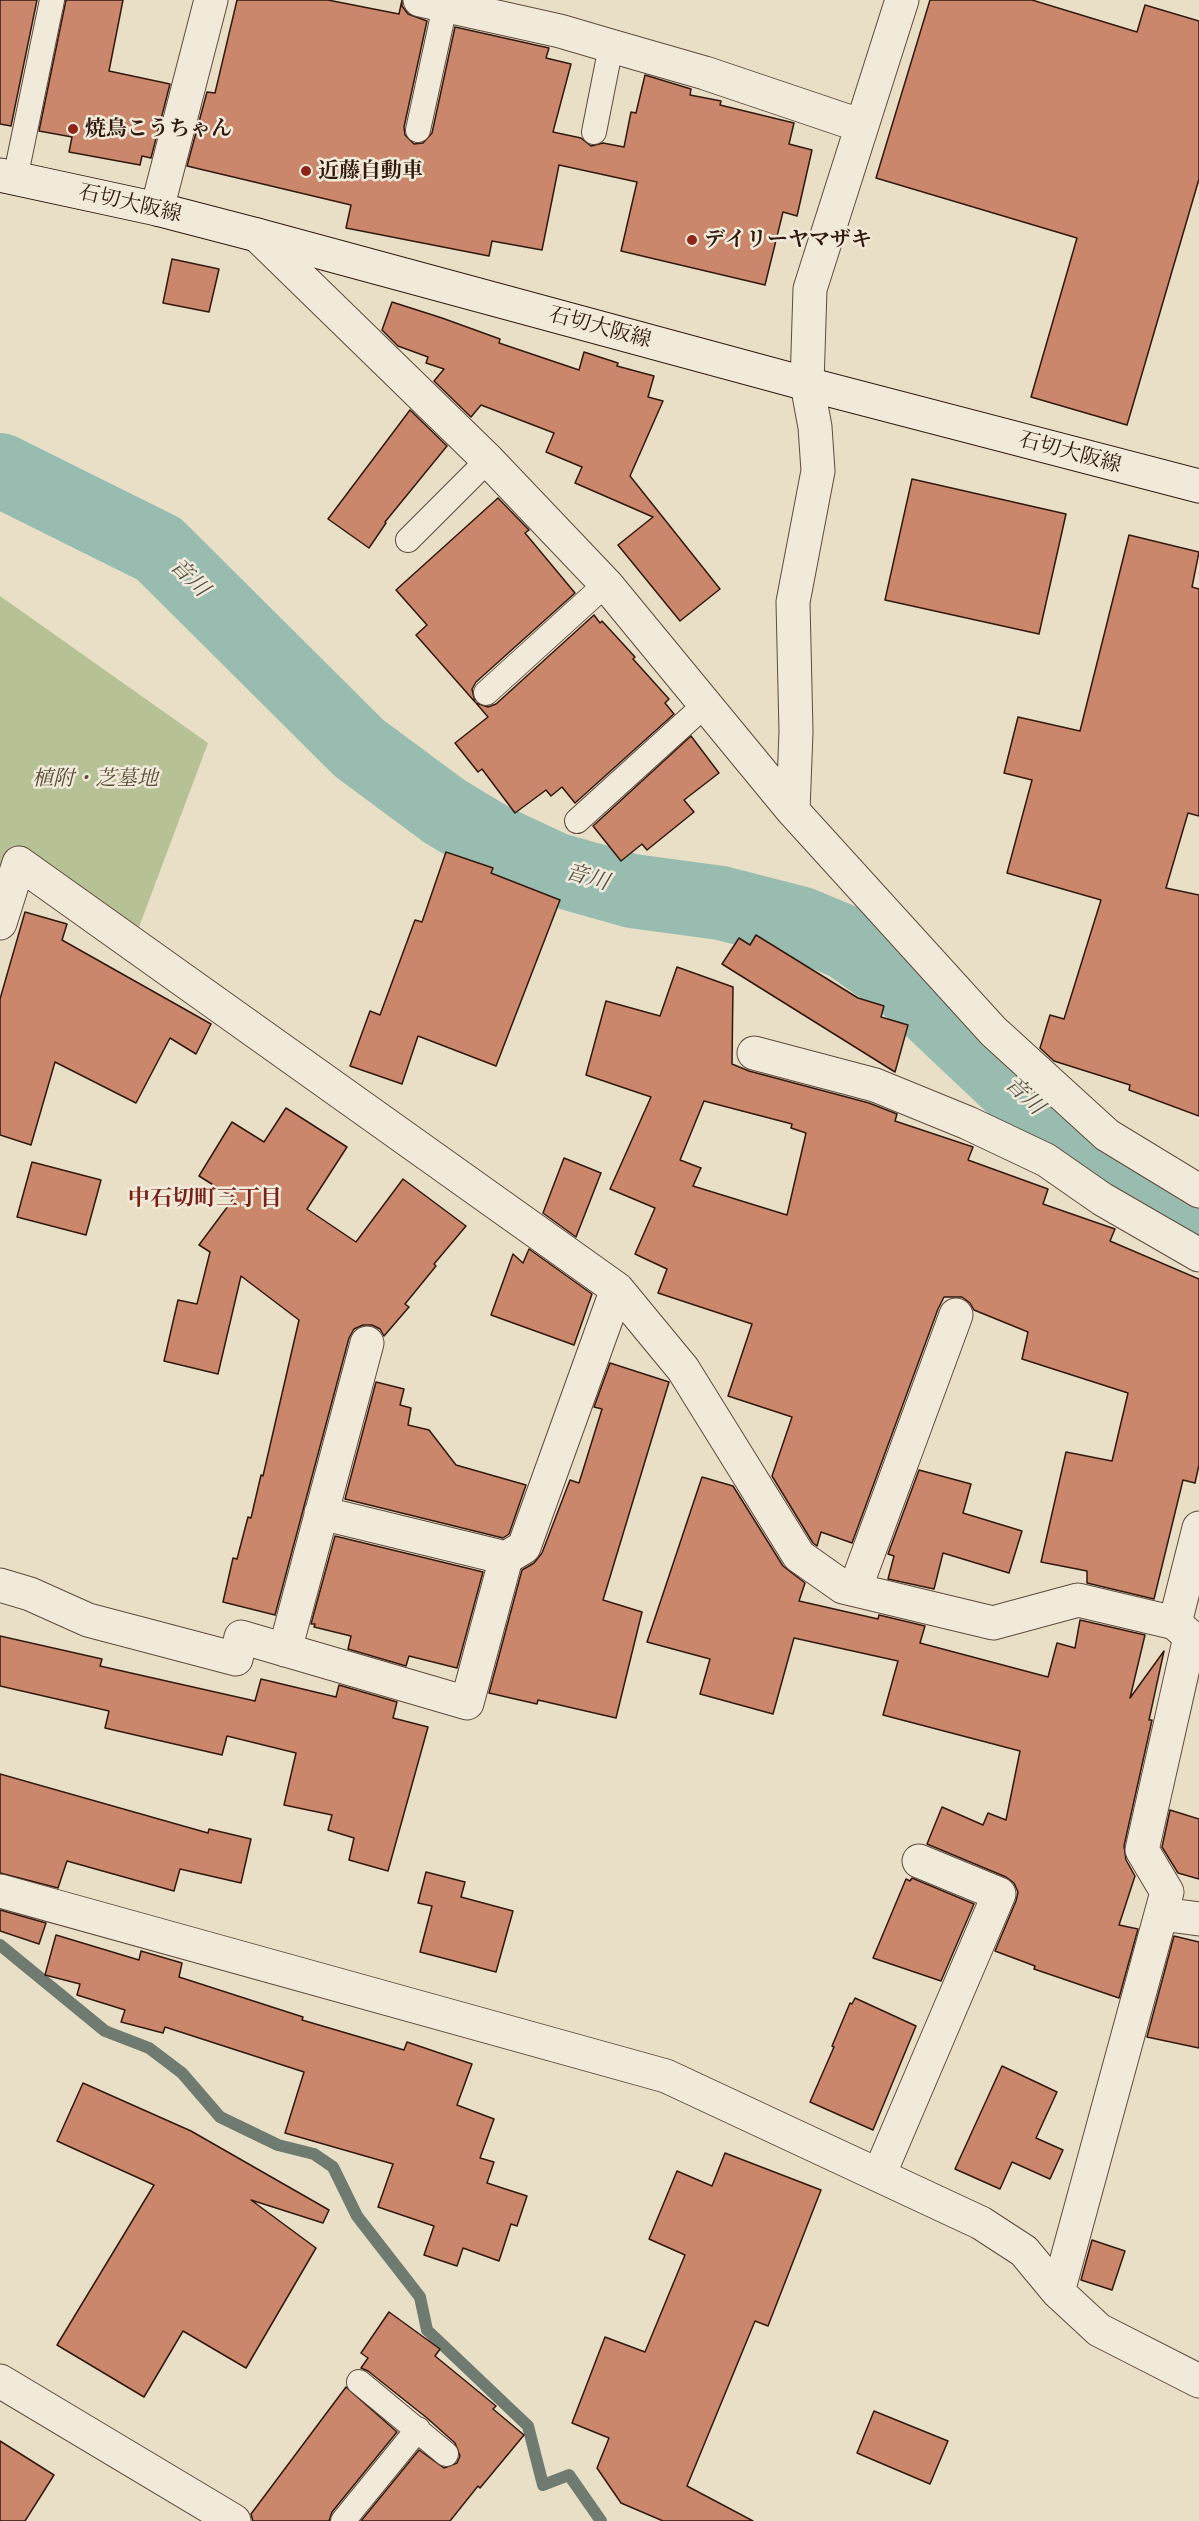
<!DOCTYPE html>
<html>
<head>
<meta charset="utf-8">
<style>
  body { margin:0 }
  canvas { display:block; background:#e9dfc6 }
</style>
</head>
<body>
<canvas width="1199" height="2521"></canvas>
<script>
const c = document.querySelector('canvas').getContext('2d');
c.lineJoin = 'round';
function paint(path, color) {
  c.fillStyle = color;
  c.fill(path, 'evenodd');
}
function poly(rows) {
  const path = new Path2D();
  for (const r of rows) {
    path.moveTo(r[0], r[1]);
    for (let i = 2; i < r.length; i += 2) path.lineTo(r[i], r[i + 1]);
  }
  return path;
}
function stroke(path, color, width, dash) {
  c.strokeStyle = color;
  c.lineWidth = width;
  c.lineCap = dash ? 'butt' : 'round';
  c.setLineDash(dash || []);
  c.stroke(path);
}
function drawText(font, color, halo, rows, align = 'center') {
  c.font = font + ' "Old Standard TT","Noto Serif JP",serif';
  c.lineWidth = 5;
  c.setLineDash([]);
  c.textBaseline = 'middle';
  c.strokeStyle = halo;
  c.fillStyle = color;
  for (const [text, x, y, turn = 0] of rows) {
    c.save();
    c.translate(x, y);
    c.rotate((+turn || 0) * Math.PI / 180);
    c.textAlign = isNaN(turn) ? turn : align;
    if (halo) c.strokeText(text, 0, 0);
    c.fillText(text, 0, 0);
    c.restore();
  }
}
paint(poly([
  [0,596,208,743,139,927,11,849,0,866]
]), '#b6c295');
stroke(poly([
  [0,1945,105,2031,149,2048,182,2073,220,2117,278,2145,314,2154,333,2167,357,2216,420,2297,427,2330,528,2426,543,2485,569,2475,601,2521]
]), '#6f7b70', 12);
stroke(poly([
  [0,470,159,549,359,748,444,811,492,840,554,869,632,891,721,903,799,923,847,943,906,985,1089,1158,1165,1210,1199,1226]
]), '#98bdb0', 74);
const building = poly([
  [0,0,37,0,11,126,0,124,0,0],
  [66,0,123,0,109,71,170,84,151,158,142,156,140,165,69,152,72,137,39,131,66,0],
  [237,0,328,0,399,14,402,0,402,6,408,14,427,21,404,127,405,135,414,144,423,143,432,133,455,27,549,48,546,58,571,64,553,132,581,138,591,146,603,143,624,147,631,112,636,113,645,75,691,89,690,95,721,101,720,105,794,123,789,144,812,150,797,216,783,212,765,285,621,251,637,182,559,165,542,250,492,241,489,256,346,228,351,205,187,166,207,92,215,93,237,0],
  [930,0,1032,0,1137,32,1145,5,1199,21,1199,179,1127,425,1031,397,1077,238,876,178,930,0],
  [172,259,219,269,209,312,163,303,172,259],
  [392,302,442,318,500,339,499,343,579,370,584,352,618,363,617,366,654,376,648,397,663,401,630,476,720,589,680,621,618,545,653,517,575,483,582,467,546,452,554,433,481,405,471,417,434,381,444,369,426,363,428,357,398,346,382,330,392,302],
  [410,410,447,446,385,522,386,523,369,548,328,519,410,410],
  [912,479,1066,514,1039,634,885,600,912,479],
  [498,498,529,530,525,533,575,593,476,682,472,689,475,702,416,635,427,625,396,590,498,498],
  [1129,535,1199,552,1192,587,1199,589,1199,816,1188,813,1166,888,1199,895,1199,1116,1129,1090,1130,1085,1054,1061,1040,1048,1050,1015,1064,1019,1101,900,1007,873,1032,780,1004,773,1018,717,1080,731,1129,535],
  [594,615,600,623,602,621,635,657,633,659,669,699,665,703,674,714,575,803,562,787,551,796,546,790,515,813,482,769,478,772,455,743,488,717,476,703,488,707,496,704,594,615],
  [691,736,719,773,684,800,694,812,647,850,642,844,621,861,593,826,691,736],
  [446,852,493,868,491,873,560,900,496,1066,418,1036,402,1084,350,1066,370,1011,380,1015,415,920,422,922,446,852],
  [25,912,67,924,62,940,211,1024,196,1054,170,1038,136,1103,55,1062,31,1145,0,1135,0,999,25,912],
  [756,935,858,998,884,1006,881,1017,908,1025,895,1072,722,964,739,938,750,945,756,935],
  [677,967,733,987,732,1064,749,1071,869,1103,897,1114,895,1121,973,1147,968,1160,1048,1189,1043,1204,1115,1229,1110,1241,1199,1279,1199,1465,1195,1483,1183,1480,1154,1599,1087,1583,1087,1571,1041,1562,1066,1452,1112,1461,1128,1393,1022,1359,1028,1332,974,1310,970,1303,962,1297,944,1297,938,1309,852,1543,821,1532,817,1546,813,1543,772,1476,792,1417,728,1396,752,1324,658,1293,667,1269,635,1254,655,1208,610,1189,651,1097,586,1075,606,1001,660,1016,677,967],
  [704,1101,792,1124,791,1128,806,1133,787,1215,693,1186,701,1168,680,1160,704,1101],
  [286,1108,347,1147,307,1209,356,1242,403,1179,466,1226,434,1264,436,1266,405,1304,409,1307,384,1336,380,1329,372,1325,363,1325,354,1329,349,1338,275,1615,223,1602,233,1558,237,1559,248,1517,251,1518,261,1475,263,1476,299,1320,241,1276,218,1374,164,1361,178,1300,197,1304,210,1252,199,1245,234,1198,199,1176,232,1122,264,1142,286,1108],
  [564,1158,601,1173,576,1237,543,1213,564,1158],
  [32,1162,101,1180,86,1235,17,1217,32,1162],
  [529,1249,592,1294,574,1345,491,1315,513,1254,523,1263,529,1249],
  [610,1363,669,1382,603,1600,642,1612,616,1718,538,1700,537,1704,489,1693,522,1570,534,1563,542,1553,570,1480,579,1483,602,1409,594,1407,610,1363],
  [376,1382,404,1389,400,1405,411,1408,408,1425,429,1430,456,1465,526,1485,509,1534,503,1538,345,1499,376,1382],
  [919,1470,971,1484,963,1513,1022,1531,1009,1573,943,1553,934,1589,888,1579,894,1556,888,1554,919,1470],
  [702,1477,733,1486,783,1566,805,1583,799,1601,878,1619,879,1615,925,1626,920,1643,1048,1677,1057,1643,1075,1648,1080,1620,1145,1635,1130,1698,1164,1651,1149,1720,1152,1720,1124,1846,1126,1860,1135,1876,1119,1925,1138,1929,1119,1998,1034,1969,1035,1966,995,1951,1016,1901,1018,1892,1014,1883,1006,1877,927,1844,942,1807,983,1825,988,1813,1006,1820,1020,1751,883,1715,898,1661,794,1638,773,1714,700,1694,710,1659,647,1642,702,1477],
  [335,1536,483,1572,457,1668,409,1656,406,1666,348,1649,351,1636,314,1627,315,1624,311,1624,335,1536],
  [0,1636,102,1659,100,1666,255,1701,261,1679,336,1697,339,1685,397,1702,393,1718,428,1727,388,1871,349,1860,354,1838,328,1830,332,1815,284,1805,296,1753,227,1736,222,1755,105,1728,109,1711,0,1686,0,1636],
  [0,1774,208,1833,209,1829,251,1839,241,1883,180,1869,174,1891,67,1861,58,1888,0,1873,0,1774],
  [1170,1810,1199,1819,1199,1879,1178,1873,1162,1847,1170,1810],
  [426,1872,465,1882,461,1897,513,1911,496,1972,420,1952,432,1906,418,1903,426,1872],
  [912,1878,974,1904,941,1981,873,1958,906,1879,910,1881,912,1878],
  [0,1910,46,1923,39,1944,0,1931,0,1910],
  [56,1935,139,1960,141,1951,182,1963,179,1977,303,2017,302,2020,404,2050,407,2042,472,2064,457,2105,494,2119,480,2158,494,2162,487,2183,527,2196,517,2226,511,2224,499,2261,463,2248,457,2266,424,2255,434,2226,378,2207,393,2164,285,2133,304,2072,165,2027,163,2033,121,2022,125,2010,77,1995,80,1984,45,1975,56,1935],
  [1174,1936,1199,1942,1199,2048,1147,2037,1174,1936],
  [855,1998,916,2026,873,2130,810,2102,834,2047,832,2046,850,2003,852,2004,855,1998],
  [1002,2066,1057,2092,1036,2138,1063,2150,1050,2179,1012,2162,1000,2189,955,2169,1002,2066],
  [83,2083,191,2131,329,2210,323,2223,251,2200,316,2248,246,2368,183,2331,144,2397,57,2345,154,2185,57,2141,83,2083],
  [725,2153,821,2190,768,2326,755,2321,687,2486,753,2521,663,2521,621,2503,597,2468,609,2438,572,2423,605,2337,645,2352,685,2255,649,2239,677,2171,712,2186,725,2153],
  [1092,2240,1125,2251,1112,2290,1081,2280,1092,2240],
  [389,2312,440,2349,435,2356,496,2406,493,2409,524,2435,480,2488,478,2486,450,2521,361,2521,419,2450,444,2468,457,2463,460,2456,455,2443,427,2418,368,2371,361,2368,368,2358,361,2353,389,2312],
  [346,2387,397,2432,332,2512,329,2521,253,2521,251,2514,346,2387],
  [874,2411,948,2441,930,2484,857,2453,874,2411],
  [0,2441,54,2475,25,2521,0,2521,0,2441]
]);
paint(building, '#ca876b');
stroke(building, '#32190f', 1.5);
const service = poly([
  [418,130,445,6],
  [594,132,611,46],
  [15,179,52,0],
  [408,540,488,460],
  [486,693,606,584],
  [577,821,706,704],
  [359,2382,446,2454],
  [343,2521,418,2429]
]);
const minor = poly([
  [420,0,560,31,611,46,705,73,862,126],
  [157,209,211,0],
  [257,235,488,460,606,584,793,811,993,1031,1107,1135,1199,1191],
  [793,811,796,732,793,602,818,471,815,427,807,384,810,289,902,0],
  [0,923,19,863,617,1289,683,1369,799,1556,843,1587,993,1623,1078,1600,1175,1623,1199,1645],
  [754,1053,875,1085,968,1123,1046,1160,1102,1199,1199,1255],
  [321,1513,506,1558,524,1547,617,1289],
  [0,1585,30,1594,88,1620,236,1659,241,1637,467,1703,506,1558],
  [855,1589,956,1315],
  [1175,1623,1199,1528],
  [285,1650,367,1343],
  [0,1891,666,2076,981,2223,1024,2251,1058,2292,1099,2330,1199,2381],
  [1161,1914,1199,1919],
  [879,2175,999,1894,919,1861],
  [1058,2292,1167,1892,1142,1850,1190,1637],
  [0,2381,234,2521]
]);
const secondary = poly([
  [0,175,157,209,257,235,807,384,1199,486]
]);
stroke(service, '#604a3d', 26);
stroke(minor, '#604a3d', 35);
stroke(secondary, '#32190f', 35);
stroke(service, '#f1eada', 24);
stroke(minor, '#f1eada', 33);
stroke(secondary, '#f1eada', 33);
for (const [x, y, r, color] of [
  [73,129,6,"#8f2418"],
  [306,171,6,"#8f2418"],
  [692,240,6,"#8f2418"]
]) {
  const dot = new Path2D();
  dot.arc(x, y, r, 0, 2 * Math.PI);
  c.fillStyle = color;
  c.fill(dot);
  stroke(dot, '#f1eada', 2);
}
drawText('bold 21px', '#32190f', '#f1eada', [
  ["焼鳥こうちゃん",85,129],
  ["近藤自動車",318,171],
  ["デイリーヤマザキ",704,240]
], 'left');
drawText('21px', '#32190f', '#f1eada', [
  ["石切大阪線",130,204,13],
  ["石切大阪線",600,328,15],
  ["石切大阪線",1070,453,15]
]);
drawText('italic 21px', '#5a4c37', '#f1eada', [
  ["植附・芝墓地",95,779]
]);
drawText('italic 22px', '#565247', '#f1eada', [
  ["音川",189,578,45],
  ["音川",587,878,16],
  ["音川",1024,1096,44]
]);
drawText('bold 22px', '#7a1f14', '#f1eada', [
  ["中石切町三丁目",205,1199]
]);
</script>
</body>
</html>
